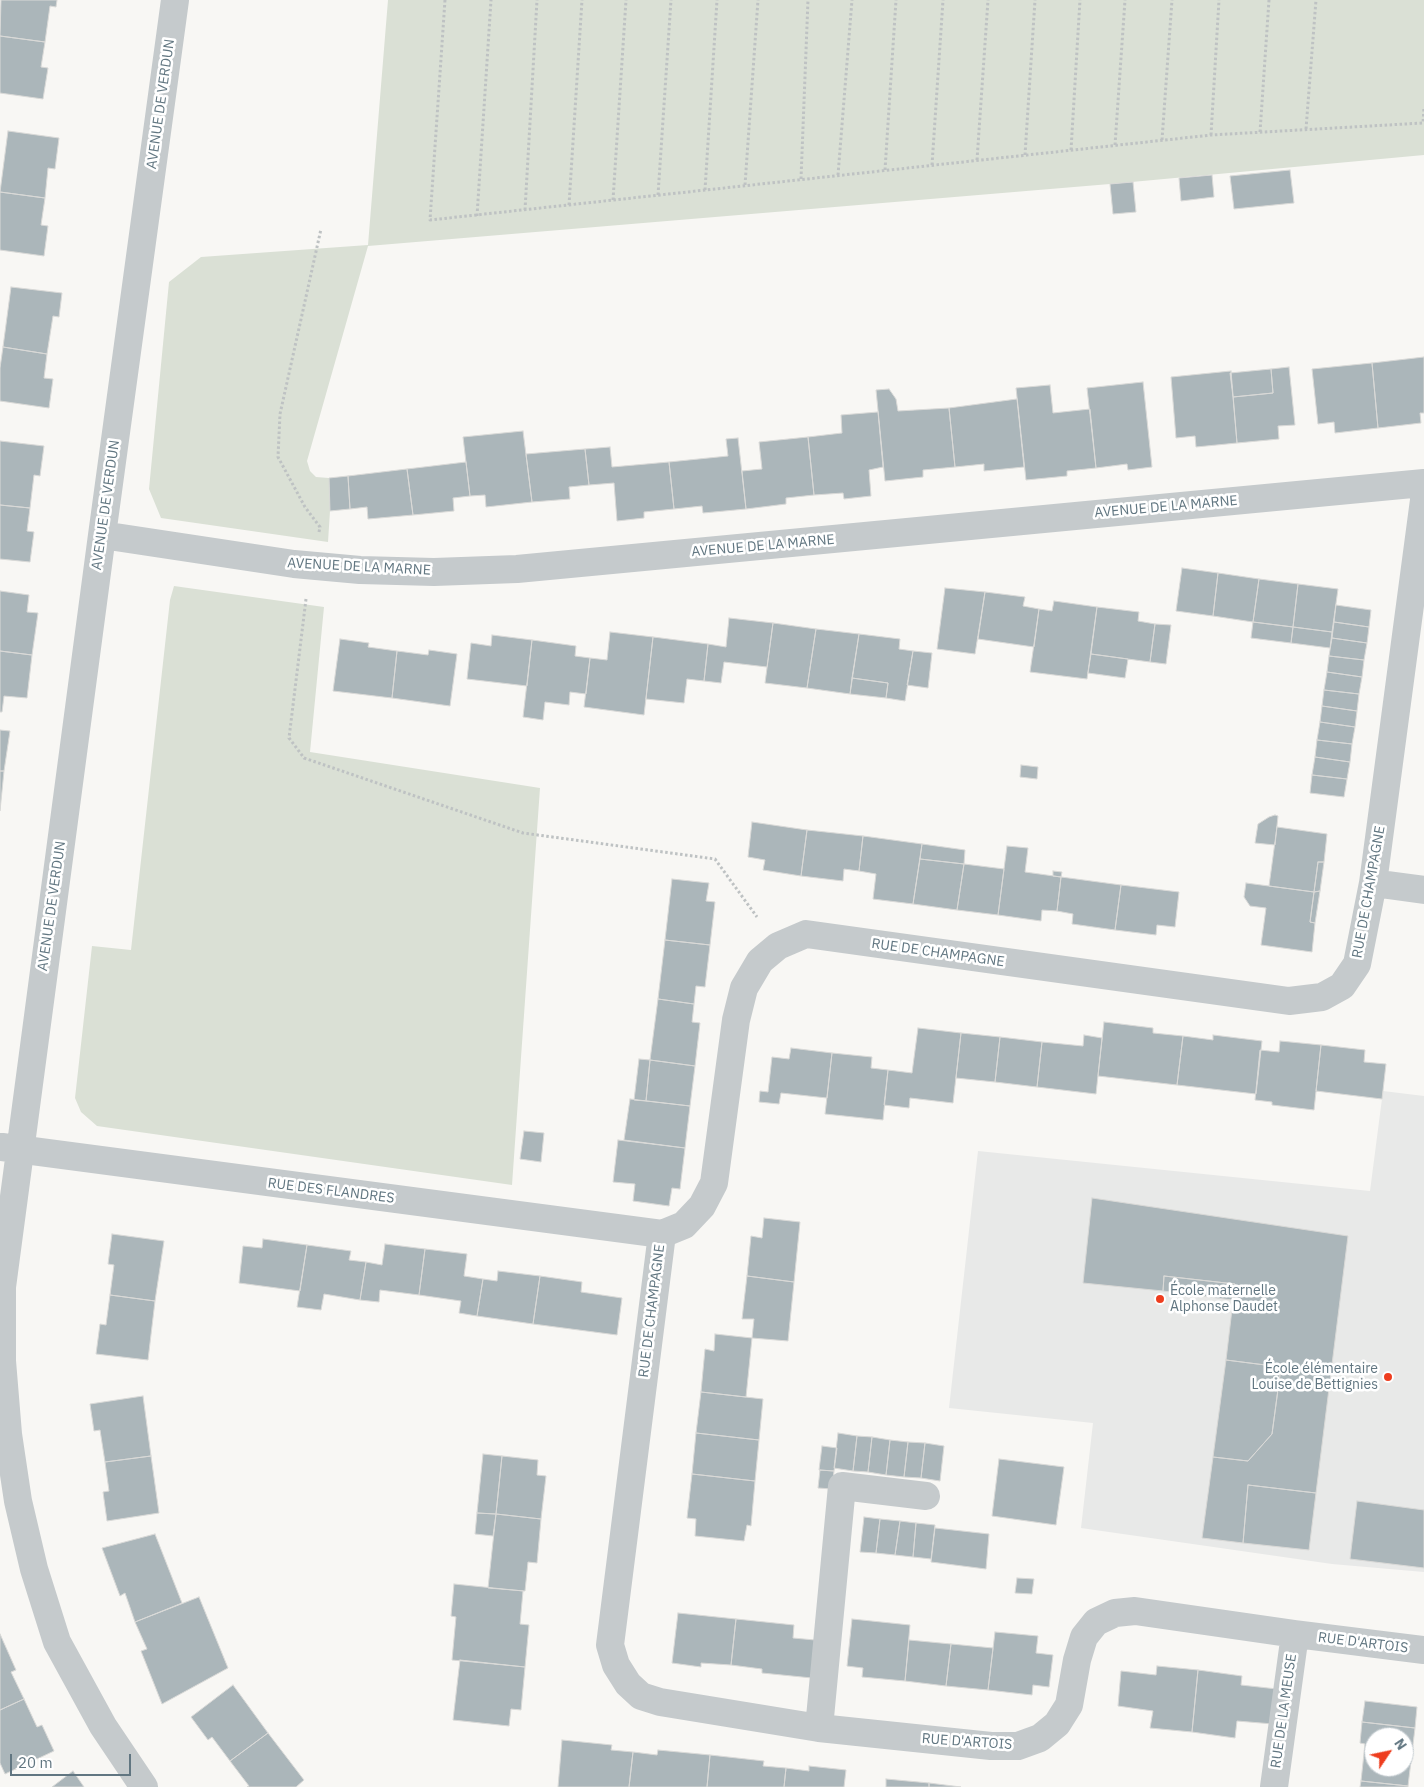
<!DOCTYPE html>
<html>
<head>
<meta charset="utf-8">
<style>
  body { margin:0 }
  #map { position:relative; width:1424px; height:1787px; overflow:hidden; background:#f8f7f4; font-family:"IBM Plex Sans",sans-serif }
  canvas { display:block }
  .north { position:absolute; left:1364px; top:1727px; width:50px; height:50px; box-sizing:border-box; background:#fff; border:1px solid #c0c8cd; border-radius:50%; rotate:56deg; font-size:14px; font-weight:700; line-height:20px; text-align:center; color:#617681 }
  .north::after { content:''; display:block; margin:auto; width:18px; height:22px; background:#ee3d1e; clip-path:polygon(50% 0,100% 100%,50% 72%,0 100%) }
  .scale { position:absolute; left:10px; top:1754px; width:121px; height:22px; box-sizing:border-box; border:2px solid #617681; border-top:0; padding-left:6px; font-size:15px; line-height:18px; white-space:nowrap; color:#617681; -webkit-text-stroke:4px #fff; paint-order:stroke }
</style>
</head>
<body>
<div id="map">
<canvas width="1424" height="1787"></canvas>
<div class="north">N</div>
<div class="scale">20 m</div>
</div>
<script>
const c = document.querySelector('canvas').getContext('2d');
c.lineJoin = 'round';
function paint(path, color) {
  c.fillStyle = color;
  c.fill(path, 'evenodd');
}
function poly(rows) {
  const path = new Path2D();
  for (const r of rows) {
    path.moveTo(r[0], r[1]);
    for (let i = 2; i < r.length; i += 2) path.lineTo(r[i], r[i + 1]);
  }
  return path;
}
function stroke(path, color, width, dash) {
  c.strokeStyle = color;
  c.lineWidth = width;
  c.lineCap = dash ? 'butt' : 'round';
  c.setLineDash(dash || []);
  c.stroke(path);
}
function drawText(font, color, halo, rows, align = 'center') {
  c.font = font + ' "IBM Plex Sans",sans-serif';
  c.lineWidth = 5;
  c.setLineDash([]);
  c.textBaseline = 'middle';
  c.strokeStyle = halo;
  c.fillStyle = color;
  for (const [text, x, y, turn = 0] of rows) {
    c.save();
    c.translate(x, y);
    c.rotate((+turn || 0) * Math.PI / 180);
    c.textAlign = isNaN(turn) ? turn : align;
    if (halo) c.strokeText(text, 0, 0);
    c.fillText(text, 0, 0);
    c.restore();
  }
}
paint(poly([
  [1383,1091,1424,1096,1424,1572,1332,1564,1081,1528,1093,1423,949,1408,978,1151,1370,1191]
]), '#e8e9e8');
paint(poly([
  [388,0,1424,0,1424,155,1110,184,368,246,307,461,310,471,316,477,329,478,330,511,328,542,161,518,149,489,169,282,201,257,368,245],
  [174,586,324,607,310,752,540,788,512,1185,97,1126,81,1112,75,1098,92,946,131,950,170,600]
]), '#dae0d5');
const building = poly([
  [1,0,57,0,56,7,50,6,45,42,0,36,1,0],
  [0,36,45,42,41,67,48,68,43,99,0,93,0,36],
  [8,131,59,138,55,169,48,168,45,198,0,192,8,131],
  [1290,170,1294,203,1234,209,1230,176,1290,170],
  [1212,175,1214,197,1181,201,1179,178,1212,175],
  [1133,182,1136,212,1113,214,1110,184,1133,182],
  [0,192,45,198,41,225,48,226,44,256,0,250,0,192],
  [11,287,62,293,59,317,53,316,47,354,3,347,11,287],
  [3,347,47,354,44,378,53,379,49,408,0,401,0,368,3,347],
  [1424,357,1424,413,1420,413,1421,423,1378,428,1372,363,1424,357],
  [1372,363,1378,428,1335,433,1334,422,1318,424,1312,369,1372,363],
  [1289,367,1295,425,1278,426,1279,439,1237,443,1233,397,1273,393,1271,369,1289,367],
  [1271,369,1273,393,1233,397,1230,373,1271,369],
  [1231,371,1237,443,1196,447,1195,436,1176,438,1171,377,1231,371],
  [1143,382,1152,467,1128,470,1127,464,1096,468,1087,388,1143,382],
  [1050,385,1053,413,1090,409,1096,468,1067,471,1067,476,1026,480,1016,388,1050,385],
  [889,389,896,399,898,411,949,408,955,467,923,470,923,477,885,481,876,390,889,389],
  [1017,399,1024,467,984,471,984,464,955,467,949,408,1017,399],
  [878,412,883,467,869,470,871,496,844,499,843,493,814,495,808,437,842,433,841,415,878,412],
  [523,431,532,502,486,507,485,495,470,496,463,437,523,431],
  [808,437,814,495,786,498,786,504,746,509,742,471,762,469,759,442,808,437],
  [738,438,746,509,703,513,702,506,674,509,669,462,728,456,726,439,738,438],
  [0,441,44,446,40,476,34,475,30,508,0,505,0,441],
  [610,447,612,467,669,462,674,509,644,512,644,518,617,521,614,483,589,485,585,449,610,447],
  [585,449,589,485,569,487,570,499,532,502,526,454,585,449],
  [466,462,470,496,453,498,454,511,413,515,407,469,466,462],
  [407,469,413,515,368,519,367,507,350,509,348,476,407,469],
  [348,476,350,509,330,511,329,478,348,476],
  [0,505,30,508,27,531,34,532,30,562,0,559,0,505],
  [1182,568,1218,573,1213,616,1176,611,1182,568],
  [1218,573,1259,579,1253,622,1213,616,1218,573],
  [1259,579,1298,584,1293,627,1253,622,1259,579],
  [1298,584,1338,589,1332,632,1293,627,1298,584],
  [945,588,985,592,975,654,937,649,945,588],
  [0,591,29,595,27,612,38,613,32,655,0,651,0,591],
  [985,592,1025,597,1023,606,1039,609,1034,647,978,639,985,592],
  [1054,601,1097,607,1087,679,1030,672,1039,609,1052,611,1054,601],
  [1336,605,1371,610,1369,627,1334,622,1336,605],
  [1097,607,1139,612,1138,621,1155,624,1150,662,1091,654,1097,607],
  [729,618,773,623,767,667,724,662,721,683,704,681,708,644,726,647,729,618],
  [1253,622,1293,627,1291,643,1251,638,1253,622],
  [1334,622,1369,627,1367,643,1332,638,1334,622],
  [773,623,816,629,807,688,765,683,773,623],
  [1155,624,1171,625,1166,664,1150,662,1155,624],
  [1293,627,1332,632,1330,648,1291,643,1293,627],
  [816,629,859,634,850,694,807,688,816,629],
  [610,632,653,637,644,715,584,707,590,658,607,660,610,632],
  [859,634,900,639,899,649,913,651,905,701,886,698,888,683,852,678,859,634],
  [492,635,532,640,527,686,467,679,471,643,491,646,492,635],
  [653,637,708,644,704,681,687,679,684,703,646,699,653,637],
  [1332,638,1367,643,1364,660,1329,656,1332,638],
  [340,639,369,643,368,647,397,651,392,698,333,691,340,639],
  [532,640,576,646,575,656,590,658,586,694,570,692,569,705,545,702,543,720,523,717,532,640],
  [429,650,457,654,450,706,392,698,397,651,428,655,429,650],
  [0,651,32,655,27,698,4,696,2,712,0,712,0,651],
  [913,651,932,653,928,688,907,685,913,651],
  [1091,654,1128,659,1125,678,1088,673,1091,654],
  [1329,656,1364,660,1362,677,1327,672,1329,656],
  [1327,672,1362,677,1359,694,1324,690,1327,672],
  [852,678,888,683,886,698,850,694,852,678],
  [1324,690,1359,694,1357,711,1322,706,1324,690],
  [1322,706,1357,711,1355,727,1320,722,1322,706],
  [1320,722,1355,727,1352,744,1317,740,1320,722],
  [0,730,10,731,4,771,0,771,0,730],
  [1317,740,1352,744,1350,762,1315,757,1317,740],
  [1315,757,1350,762,1347,779,1312,775,1315,757],
  [1021,765,1038,767,1037,779,1020,777,1021,765],
  [0,771,4,771,0,811,0,771],
  [1312,775,1347,779,1344,797,1310,793,1312,775],
  [1275,815,1278,816,1275,845,1255,843,1258,824,1269,817,1275,815],
  [752,822,807,830,801,876,763,870,765,860,748,857,752,822],
  [1277,827,1327,834,1324,862,1318,862,1314,892,1269,886,1277,827],
  [807,830,863,836,859,871,844,869,843,881,801,876,807,830],
  [863,836,922,844,913,904,873,899,876,874,859,871,863,836],
  [922,844,965,850,964,864,920,859,922,844],
  [1007,846,1028,848,1025,872,1061,877,1057,911,1042,910,1041,921,998,915,1007,846],
  [920,859,964,864,957,910,913,904,920,859],
  [1318,862,1324,862,1320,891,1314,892,1318,862],
  [964,864,1004,869,998,915,957,910,964,864],
  [1053,871,1062,872,1061,877,1053,876,1053,871],
  [1061,877,1121,885,1115,930,1072,924,1073,914,1057,911,1061,877],
  [672,879,709,883,706,901,715,902,710,945,665,940,672,879],
  [1246,883,1314,892,1310,922,1315,923,1312,952,1261,945,1266,908,1250,906,1244,897,1246,883],
  [1121,885,1179,892,1175,927,1157,925,1156,935,1115,930,1121,885],
  [1320,891,1315,923,1310,922,1314,892,1320,891],
  [665,940,710,945,705,987,696,986,694,1004,658,999,665,940],
  [658,999,694,1004,692,1022,700,1023,695,1066,650,1060,658,999],
  [1104,1022,1153,1028,1153,1033,1183,1036,1177,1085,1098,1076,1104,1022],
  [918,1028,961,1033,953,1103,910,1098,909,1108,884,1105,888,1070,912,1073,918,1028],
  [961,1033,1000,1037,995,1082,956,1078,961,1033],
  [1084,1035,1102,1038,1096,1094,1037,1087,1042,1042,1083,1046,1084,1035],
  [1213,1035,1262,1041,1256,1094,1177,1085,1183,1036,1213,1040,1213,1035],
  [1000,1037,1042,1042,1037,1087,995,1082,1000,1037],
  [1280,1041,1321,1045,1314,1110,1272,1105,1272,1102,1255,1100,1260,1050,1279,1052,1280,1041],
  [1321,1045,1365,1050,1364,1062,1386,1064,1382,1099,1316,1091,1321,1045],
  [791,1048,832,1053,827,1098,781,1093,779,1104,759,1102,760,1091,768,1092,772,1057,789,1059,791,1048],
  [832,1053,872,1057,871,1068,888,1070,883,1120,825,1114,832,1053],
  [639,1059,650,1060,646,1101,634,1100,639,1059],
  [650,1060,695,1066,690,1106,646,1101,650,1060],
  [630,1099,690,1106,685,1148,624,1140,630,1099],
  [524,1131,544,1133,541,1162,520,1159,524,1131],
  [618,1140,685,1148,680,1189,672,1188,669,1206,633,1201,635,1184,613,1182,618,1140],
  [1092,1198,1348,1236,1316,1493,1248,1485,1243,1543,1202,1538,1213,1457,1248,1461,1272,1434,1281,1367,1226,1360,1235,1284,1164,1276,1163,1291,1083,1283,1092,1198],
  [764,1218,800,1222,794,1282,747,1276,751,1236,762,1238,764,1218],
  [112,1234,164,1241,155,1301,110,1295,114,1265,108,1264,112,1234],
  [263,1239,307,1245,300,1291,239,1283,243,1246,262,1248,263,1239],
  [385,1244,425,1249,419,1295,380,1290,379,1302,360,1300,366,1262,382,1265,385,1244],
  [307,1245,351,1251,349,1260,366,1262,360,1300,324,1294,321,1310,297,1307,307,1245],
  [425,1249,467,1254,464,1276,483,1279,477,1316,459,1313,461,1301,419,1295,425,1249],
  [498,1271,540,1276,533,1324,477,1316,483,1279,497,1281,498,1271],
  [540,1276,582,1282,581,1292,622,1298,617,1335,533,1324,540,1276],
  [747,1276,794,1282,788,1341,752,1338,754,1319,742,1319,747,1276],
  [1164,1276,1235,1284,1232,1300,1163,1291,1164,1276],
  [110,1295,155,1301,148,1360,96,1354,100,1324,106,1325,110,1295],
  [715,1334,752,1338,746,1397,701,1392,705,1349,714,1351,715,1334],
  [1226,1360,1281,1367,1272,1434,1248,1461,1213,1457,1226,1360],
  [701,1392,763,1399,759,1440,696,1433,701,1392],
  [143,1396,151,1456,105,1462,100,1430,94,1431,90,1404,143,1396],
  [696,1433,759,1440,755,1481,692,1474,696,1433],
  [838,1433,857,1436,853,1471,834,1468,838,1433],
  [857,1436,872,1437,868,1472,853,1471,857,1436],
  [872,1437,890,1440,886,1475,868,1472,872,1437],
  [890,1440,908,1442,904,1477,886,1475,890,1440],
  [908,1442,925,1443,921,1478,904,1477,908,1442],
  [925,1443,944,1446,940,1481,921,1478,925,1443],
  [822,1446,837,1448,834,1471,819,1470,822,1446],
  [483,1454,502,1456,496,1514,477,1513,483,1454],
  [151,1456,159,1513,107,1521,103,1492,109,1491,105,1462,151,1456],
  [502,1456,538,1460,537,1475,546,1476,541,1519,496,1514,502,1456],
  [999,1459,1064,1467,1056,1525,992,1516,999,1459],
  [820,1470,834,1471,832,1489,818,1488,820,1470],
  [692,1474,755,1481,751,1526,747,1525,744,1541,695,1536,696,1519,687,1518,692,1474],
  [1248,1485,1316,1493,1309,1550,1243,1543,1248,1485],
  [1357,1501,1424,1510,1424,1568,1350,1559,1357,1501],
  [477,1513,496,1514,493,1536,475,1534,477,1513],
  [496,1514,541,1519,537,1563,528,1562,525,1591,488,1588,496,1514],
  [864,1517,880,1519,876,1553,860,1552,864,1517],
  [880,1519,900,1521,895,1555,876,1553,880,1519],
  [900,1521,916,1523,913,1557,895,1555,900,1521],
  [916,1523,935,1525,931,1559,913,1557,916,1523],
  [935,1528,989,1534,986,1569,931,1562,935,1528],
  [155,1534,182,1603,135,1622,125,1593,120,1596,102,1548,155,1534],
  [1017,1578,1034,1579,1032,1594,1015,1593,1017,1578],
  [454,1584,523,1591,520,1624,529,1625,525,1667,452,1660,456,1617,451,1616,454,1584],
  [199,1597,228,1668,162,1704,141,1651,147,1649,135,1622,199,1597],
  [678,1613,736,1619,731,1665,701,1663,701,1667,672,1663,678,1613],
  [736,1619,794,1625,793,1638,815,1640,812,1678,762,1673,762,1669,731,1665,736,1619],
  [852,1619,910,1625,905,1681,862,1677,863,1668,847,1666,852,1619],
  [995,1632,1038,1636,1036,1653,1053,1655,1049,1687,1033,1685,1032,1695,988,1690,995,1632],
  [0,1634,16,1670,11,1672,24,1699,0,1710,0,1634],
  [909,1640,951,1644,946,1686,905,1681,909,1640],
  [951,1644,993,1648,988,1690,946,1686,951,1644],
  [460,1660,525,1667,521,1710,511,1709,509,1726,453,1720,460,1660],
  [1157,1666,1198,1670,1192,1732,1150,1728,1153,1711,1118,1706,1121,1671,1156,1675,1157,1666],
  [1198,1670,1242,1676,1241,1685,1277,1689,1273,1724,1237,1721,1235,1738,1192,1732,1198,1670],
  [233,1685,268,1733,230,1761,212,1737,208,1740,191,1717,233,1685],
  [24,1699,37,1727,42,1725,54,1751,5,1774,0,1763,0,1710,24,1699],
  [1365,1701,1417,1707,1415,1728,1362,1722,1365,1701],
  [1362,1722,1415,1728,1408,1786,1361,1781,1365,1744,1360,1743,1362,1722],
  [1374,1737,1404,1737,1404,1767,1374,1767,1374,1737],
  [268,1733,304,1780,296,1787,247,1787,249,1786,230,1761,268,1733],
  [562,1740,612,1745,611,1750,633,1752,629,1787,558,1787,562,1740],
  [658,1750,710,1755,707,1787,629,1787,633,1752,657,1755,658,1750],
  [710,1755,764,1761,763,1766,786,1768,784,1787,707,1787,710,1755],
  [809,1766,846,1770,844,1787,784,1787,786,1768,809,1771,809,1766],
  [73,1771,84,1787,52,1787,73,1771],
  [886,1779,929,1783,929,1787,886,1787,886,1779],
  [1361,1781,1408,1786,1408,1787,1360,1787,1361,1781],
  [929,1783,961,1787,929,1787,929,1783]
]);
paint(building, '#abb6ba');
stroke(building, '#d9d9d7', 1);
stroke(poly([
  [445,0,430,220,1211,135,1423,123,1424,107],
  [1306,129,1316,0],
  [1260,132,1269,0],
  [1211,135,1219,0],
  [1162,140,1172,0],
  [1115,145,1125,0],
  [1071,150,1080,0],
  [1025,155,1035,0],
  [977,160,988,0],
  [932,165,943,0],
  [885,170,896,0],
  [838,175,852,0],
  [801,179,808,0],
  [745,185,758,0],
  [705,190,717,0],
  [658,195,671,0],
  [613,200,626,0],
  [569,205,582,0],
  [525,210,537,0],
  [477,216,491,0],
  [319,532,320,527,305,507,278,457,280,414,321,229],
  [306,599,289,738,304,758,523,833,715,859,757,917]
]), '#bec2c3', 3, [2.5, 2.5]);
stroke(poly([
  [1424,500,1373,883,1357,964,1342,986,1322,997,1289,1001,806,934,778,946,760,961,744,988,736,1020,714,1183,702,1206,684,1225,662,1234,610,1645,616,1665,628,1684,641,1696,660,1702,819,1728,991,1746,1018,1746,1040,1738,1057,1724,1069,1705,1077,1660,1084,1637,1096,1622,1115,1613,1135,1611,1295,1634,1424,1650],
  [102,535,294,564,360,570,434,572,517,569,1424,483],
  [1373,883,1424,890],
  [2,1147,662,1234],
  [819,1728,842,1486,926,1496],
  [144,1787,103,1726,57,1642,34,1569,18,1501,8,1434,2,1361,2,1287,102,535,175,0],
  [1274,1787,1295,1634]
]), '#c5cacc', 28);
for (const [x, y, r, color] of [
  [1160,1299,5,"#ee3d1e"],
  [1388,1377,5,"#ee3d1e"]
]) {
  const dot = new Path2D();
  dot.arc(x, y, r, 0, 2 * Math.PI);
  c.fillStyle = color;
  c.fill(dot);
  stroke(dot, '#fff', 2);
}
drawText('14px', '#617681', '#fff', [
  ["AVENUE DE VERDUN",161,104,-82],
  ["AVENUE DE VERDUN",106,505,-82],
  ["AVENUE DE LA MARNE",1166,507,-5],
  ["AVENUE DE LA MARNE",763,546,-5],
  ["AVENUE DE LA MARNE",359,567,3],
  ["RUE DE CHAMPAGNE",1369,892,-80],
  ["AVENUE DE VERDUN",52,906,-82],
  ["RUE DE CHAMPAGNE",938,953,8],
  ["RUE DES FLANDRES",331,1191,7],
  ["RUE DE CHAMPAGNE",652,1311,-83],
  ["RUE D'ARTOIS",1363,1643,7],
  ["RUE DE LA MEUSE",1284,1711,-82],
  ["RUE D'ARTOIS",967,1742,4]
]);
drawText('14px', '#617681', '#fff', [
  ["École maternelle",1170,1291],
  ["Alphonse Daudet",1170,1307],
  ["École élémentaire",1378,1369,"right"],
  ["Louise de Bettignies",1378,1385,"right"]
], 'left');
</script>
</body>
</html>
